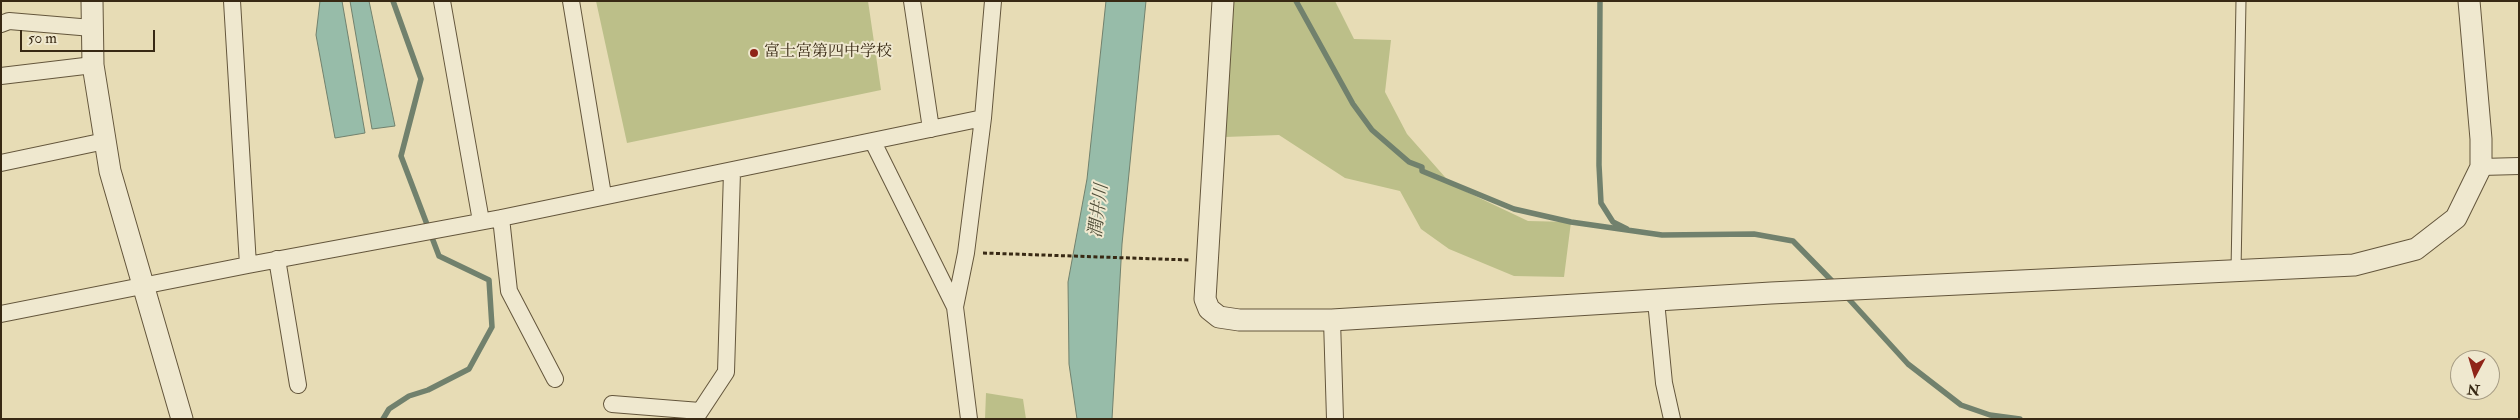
<!DOCTYPE html>
<html>
<head>
<meta charset="utf-8">
<style>
  body { margin:0 }
  #map { position:relative; width:2520px; height:420px; overflow:hidden; background:#e7dcb5; font-family:"IM FELL Double Pica",serif }
  canvas { display:block }
  .frame { position:absolute; inset:0; border:2px solid #382914; pointer-events:none }
  .north { position:absolute; left:2450px; top:350px; width:50px; height:50px; box-sizing:border-box; background:#efe8cf; border:1px solid #a69c84; border-radius:50%; rotate:186deg; font-size:14px; font-weight:700; line-height:20px; text-align:center; color:#382914 }
  .north::after { content:''; display:block; margin:auto; width:18px; height:22px; background:#8f2418; clip-path:polygon(50% 0,100% 100%,50% 72%,0 100%) }
  .scale { position:absolute; left:20px; top:30px; width:135px; height:22px; box-sizing:border-box; border:2px solid #382914; border-top:0; padding-left:6px; font-size:15px; line-height:18px; white-space:nowrap; color:#382914; -webkit-text-stroke:4px #efe8cf; paint-order:stroke }
</style>
</head>
<body>
<div id="map">
<canvas width="2520" height="420"></canvas>
<div class="frame"></div>
<div class="north">N</div>
<div class="scale">50 m</div>
</div>
<script>
const c = document.querySelector('canvas').getContext('2d');
c.lineJoin = 'round';
function paint(path, color) {
  c.fillStyle = color;
  c.fill(path, 'evenodd');
}
function poly(rows) {
  const path = new Path2D();
  for (const r of rows) {
    path.moveTo(r[0], r[1]);
    for (let i = 2; i < r.length; i += 2) path.lineTo(r[i], r[i + 1]);
  }
  return path;
}
function stroke(path, color, width, dash) {
  c.strokeStyle = color;
  c.lineWidth = width;
  c.lineCap = dash ? 'butt' : 'round';
  c.setLineDash(dash || []);
  c.stroke(path);
}
function drawText(font, color, halo, rows, align = 'center') {
  c.font = font + ' "IM FELL Double Pica","Noto Serif JP",serif';
  c.lineWidth = 4;
  c.setLineDash([]);
  c.textBaseline = 'middle';
  c.strokeStyle = halo;
  c.fillStyle = color;
  for (const [text, x, y, turn = 0] of rows) {
    c.save();
    c.translate(x, y);
    c.rotate((+turn || 0) * Math.PI / 180);
    c.textAlign = isNaN(turn) ? turn : align;
    if (halo) c.strokeText(text, 0, 0);
    c.fillText(text, 0, 0);
    c.restore();
  }
}
paint(poly([
  [596,1,868,1,881,90,627,143],
  [1232,1,1335,1,1354,39,1391,40,1385,92,1407,134,1452,185,1528,221,1571,222,1564,277,1514,276,1449,249,1421,229,1400,191,1345,178,1279,135,1225,137],
  [986,393,1023,399,1026,419,985,419]
]), '#bcbf89');
const water = poly([
  [320,1,342,1,365,133,335,138,316,35,320,1],
  [350,1,369,1,395,126,372,129,350,1],
  [1106,1,1146,1,1122,244,1112,419,1077,419,1069,364,1068,282,1087,179,1106,1]
]);
paint(water, '#97bca9');
stroke(water, '#71816d', 1);
stroke(poly([
  [1296,1,1353,104,1372,130,1409,162,1422,167,1422,171,1514,209,1571,222,1662,235,1754,234,1793,241,1836,285],
  [1600,1,1599,165,1601,203,1613,222,1627,229],
  [1846,296,1908,364,1961,405,1990,415,2020,419],
  [383,419,389,409,409,396,428,390,469,369,492,327,489,280,439,256,401,156,421,79,393,1]
]), '#71816d', 5.5);
const service = poly([
  [2236,270,2241,1]
]);
const minor = poly([
  [232,1,248,265],
  [442,1,481,221],
  [571,1,603,195],
  [912,1,931,129],
  [1,24,9,21,92,28],
  [1,76,93,65],
  [873,142,955,307],
  [1,163,105,141],
  [2481,167,2519,166],
  [501,218,509,291,555,379],
  [277,259,298,385],
  [1656,301,1664,383,1672,419],
  [1,314,248,265,501,218,983,118],
  [1332,320,1335,419],
  [612,404,700,411],
  [695,419,726,372,732,172],
  [969,419,955,307,966,253,983,118,993,1]
]);
const tertiary = poly([
  [92,1,93,65,110,171,182,419],
  [1223,1,1205,299,1209,309,1219,317,1239,320,1332,320,1771,293,2354,265,2416,249,2456,218,2481,167,2481,139,2469,1]
]);
stroke(service, '#64563c', 11);
stroke(minor, '#64563c', 18);
stroke(tertiary, '#64563c', 23);
stroke(poly([
  [983,253,1189,260]
]), '#382914', 3, [4, 2.5]);
stroke(service, '#efe8cf', 9);
stroke(minor, '#efe8cf', 16);
stroke(tertiary, '#efe8cf', 21);
for (const [x, y, r, color] of [
  [754,53,5,"#8f2418"]
]) {
  const dot = new Path2D();
  dot.arc(x, y, r, 0, 2 * Math.PI);
  c.fillStyle = color;
  c.fill(dot);
  stroke(dot, '#efe8cf', 2);
}
drawText('16px', '#382914', '#efe8cf', [
  ["富士宮第四中学校",764,53]
], 'left');
drawText('italic 18px', '#504e39', '#efe8cf', [
  ["潤井川",1100,211,-83]
]);
</script>
</body>
</html>
